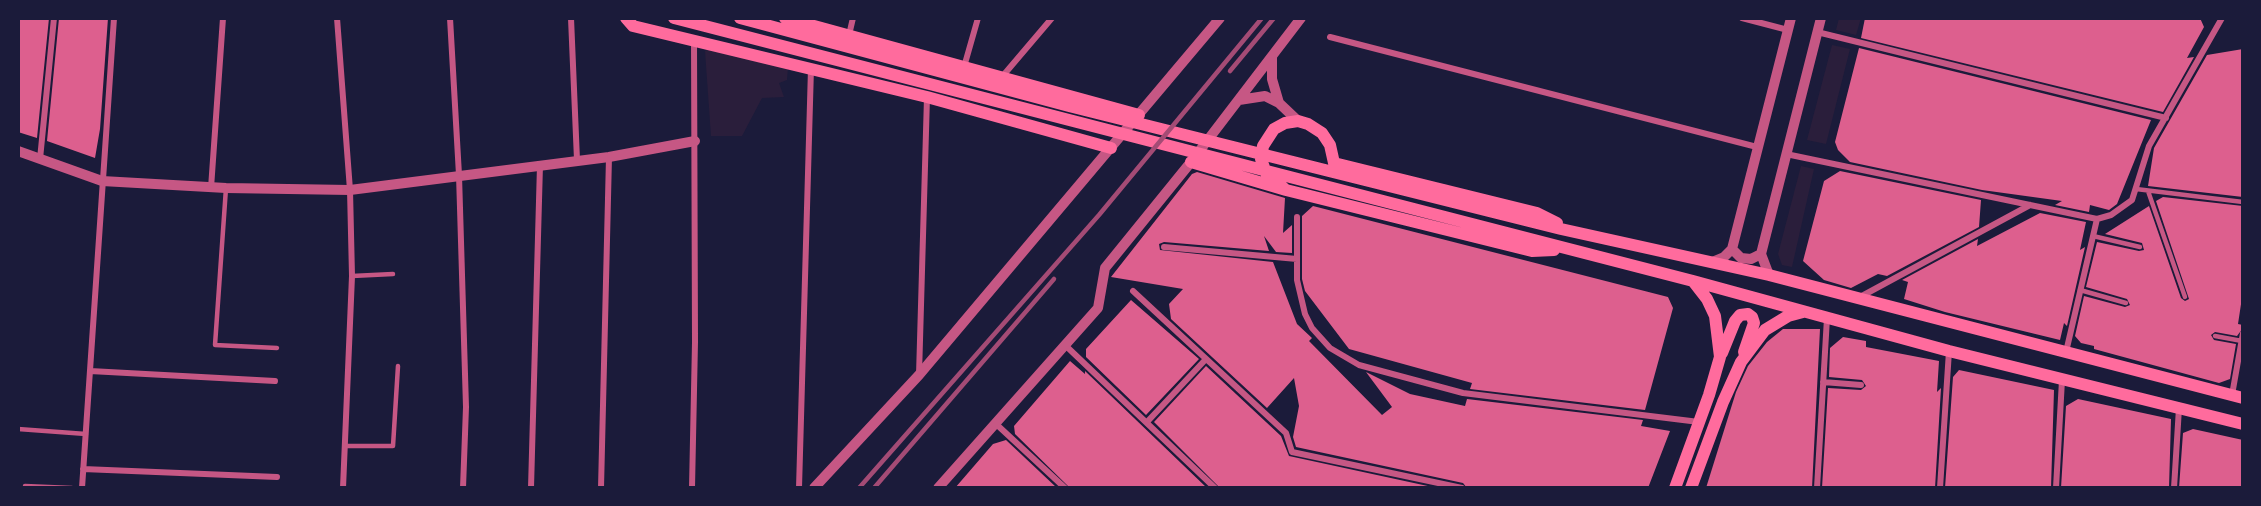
<!DOCTYPE html>
<html>
<head>
<meta charset="utf-8">
<style>
  body { margin:0 }
  #map { position:relative; width:2261px; height:506px; overflow:hidden; background:#1b1b3a; font-family:Jost,sans-serif }
  canvas { display:block }
  .frame { position:absolute; inset:0; border:20px solid #1b1b3a; pointer-events:none }
</style>
</head>
<body>
<div id="map">
<canvas width="2261" height="506"></canvas>
<div class="frame"></div>
</div>
<script>
const c = document.querySelector('canvas').getContext('2d');
c.lineJoin = 'round';
function paint(path, color) {
  c.fillStyle = color;
  c.fill(path, 'evenodd');
}
function poly(rows) {
  const path = new Path2D();
  for (const r of rows) {
    path.moveTo(r[0], r[1]);
    for (let i = 2; i < r.length; i += 2) path.lineTo(r[i], r[i + 1]);
  }
  return path;
}
function stroke(path, color, width, dash) {
  c.strokeStyle = color;
  c.lineWidth = width;
  c.lineCap = dash ? 'butt' : 'round';
  c.setLineDash(dash || []);
  c.stroke(path);
}
paint(poly([
  [1839,18,1861,18,1856,35,1836,30],
  [716,45,788,67,787,80,779,83,784,97,762,98,742,136,711,136,705,51],
  [1832,45,1850,49,1826,144,1807,140],
  [1801,166,1814,169,1792,267,1782,265,1778,254]
]), '#2a1e3b');
paint(poly([
  [18,18,49,18,37,138,18,132],
  [59,18,108,18,100,129,95,158,47,141],
  [1865,18,2200,18,2204,27,2187,58,2194,57,2163,112,1861,38],
  [1859,48,2151,120,2117,204,2109,210,2090,205,2089,212,2055,205,2062,201,1982,190,1850,162,1838,150,1835,142],
  [2243,49,2243,197,2148,186,2154,148,2207,55],
  [1840,171,1981,200,1979,227,1887,276,1878,274,1851,288,1824,280,1803,261,1824,181],
  [1197,172,1285,198,1283,233,1292,225,1292,253,1276,252,1264,236,1269,251,1164,242,1159,244,1160,250,1273,262,1297,324,1312,338,1309,341,1382,415,1392,407,1366,372,1410,394,1465,406,1467,399,1643,420,1641,426,1670,431,1648,488,1467,488,1463,483,1296,447,1293,437,1299,406,1294,378,1267,408,1171,319,1169,304,1183,289,1111,277,1192,174],
  [2163,197,2243,206,2243,291,2238,324,2243,325,2243,328,2237,336,2215,332,2211,335,2214,340,2236,344,2230,379,2219,383,2094,349,2094,346,2081,343,2075,336,2084,296,2125,307,2130,305,2127,299,2086,287,2097,242,2139,251,2144,250,2142,243,2105,234,2149,206,2181,298,2185,301,2189,299,2156,201],
  [1313,206,1668,297,1673,308,1645,410,1470,389,1472,383,1349,349,1305,291,1302,279,1302,216],
  [2040,213,2086,222,2080,250,2085,247,2067,326,2064,323,2060,340,1945,312,1904,299,1908,282,1902,280,1978,239,1977,246],
  [1131,300,1199,359,1146,415,1086,357,1086,349],
  [1783,329,1820,329,1812,488,1706,488,1736,392,1748,366,1767,342],
  [1843,337,1866,341,1866,347,1939,361,1937,392,1941,388,1935,488,1822,488,1828,388,1861,390,1866,386,1862,380,1829,377,1830,348],
  [1070,361,1085,374,1085,371,1207,488,1070,488,1015,434,1014,426],
  [1206,366,1281,436,1289,456,1437,488,1220,488,1154,422],
  [1959,370,2054,390,2051,488,1945,488,1953,377],
  [2078,399,2171,419,2169,488,2061,488,2066,406],
  [2193,429,2243,440,2243,488,2179,488,2183,433],
  [1006,440,1057,488,955,488,993,444]
]), '#dd5f8e');
stroke(poly([
  [226,188,215,345,277,348],
  [2136,189,2243,202],
  [2148,191,2185,297],
  [2093,236,2140,247],
  [352,276,393,274],
  [2080,290,2126,303],
  [2215,336,2242,341],
  [18,429,86,434],
  [346,446,393,446,398,366],
  [25,486,72,488]
]), '#c65784', 4.5);
stroke(poly([
  [337,18,350,190,352,276,343,488],
  [450,18,459,175,466,407,463,488],
  [571,18,577,160],
  [1742,18,1788,30],
  [1817,32,2166,118],
  [849,35,853,18],
  [1330,37,1757,147],
  [964,67,978,18],
  [1001,78,1052,18],
  [1786,154,2097,219,2111,215,2132,200,2149,146,2222,18],
  [40,159,54,18],
  [211,188,223,18],
  [1297,217,1297,280,1305,314,1312,328,1330,348,1359,365,1463,393,1699,422],
  [1164,247,1297,259],
  [1133,291,1286,433,1292,452,1462,488],
  [1860,297,2030,205],
  [1066,346,1215,488],
  [2066,352,2097,219],
  [90,371,275,381],
  [919,375,927,97],
  [1823,382,1861,385],
  [2232,395,2243,333],
  [1147,422,1206,359],
  [995,423,1065,488],
  [83,469,277,477],
  [82,488,114,18],
  [531,488,540,165],
  [601,488,609,157],
  [692,488,695,342,694,40],
  [799,488,811,68],
  [1817,488,1827,318],
  [1940,488,1949,351],
  [2056,488,2062,380],
  [2174,488,2179,408]
]), '#c65784', 6);
stroke(poly([
  [1272,56,1272,79,1279,103],
  [1239,100,1265,96,1279,103,1298,121],
  [18,151,102,181,226,188,350,190,609,157,695,141],
  [1732,249,1741,258,1751,259,1761,254],
  [1712,262,1724,257,1732,249,1791,18],
  [1769,275,1761,254,1821,18],
  [814,488,919,375,1220,18],
  [938,488,1098,308,1105,268,1191,162,1301,18]
]), '#c65784', 10);
stroke(poly([
  [626,18,633,26,927,97,1111,148],
  [674,18,1693,281,1949,351,2243,424],
  [740,18,1069,106,1561,229,1769,275,2243,398],
  [785,18,1139,115],
  [1191,162,1286,190,1532,251,1554,250],
  [1286,190,1266,173,1261,159,1263,146,1274,129,1285,123,1298,121,1308,124,1322,133,1330,145,1334,163,1537,213,1557,223],
  [1722,353,1735,321,1740,315,1748,314,1752,317,1754,323,1744,352],
  [1675,488,1709,395,1720,357,1715,316,1707,299,1693,281],
  [1691,488,1723,402,1741,362,1765,330,1788,316,1803,312]
]), '#ff6b9d', 12);
stroke(poly([
  [1230,71,1274,18],
  [859,488,1099,215,1262,18],
  [874,488,1054,279]
]), '#a44b75', 4.5);
</script>
</body>
</html>
